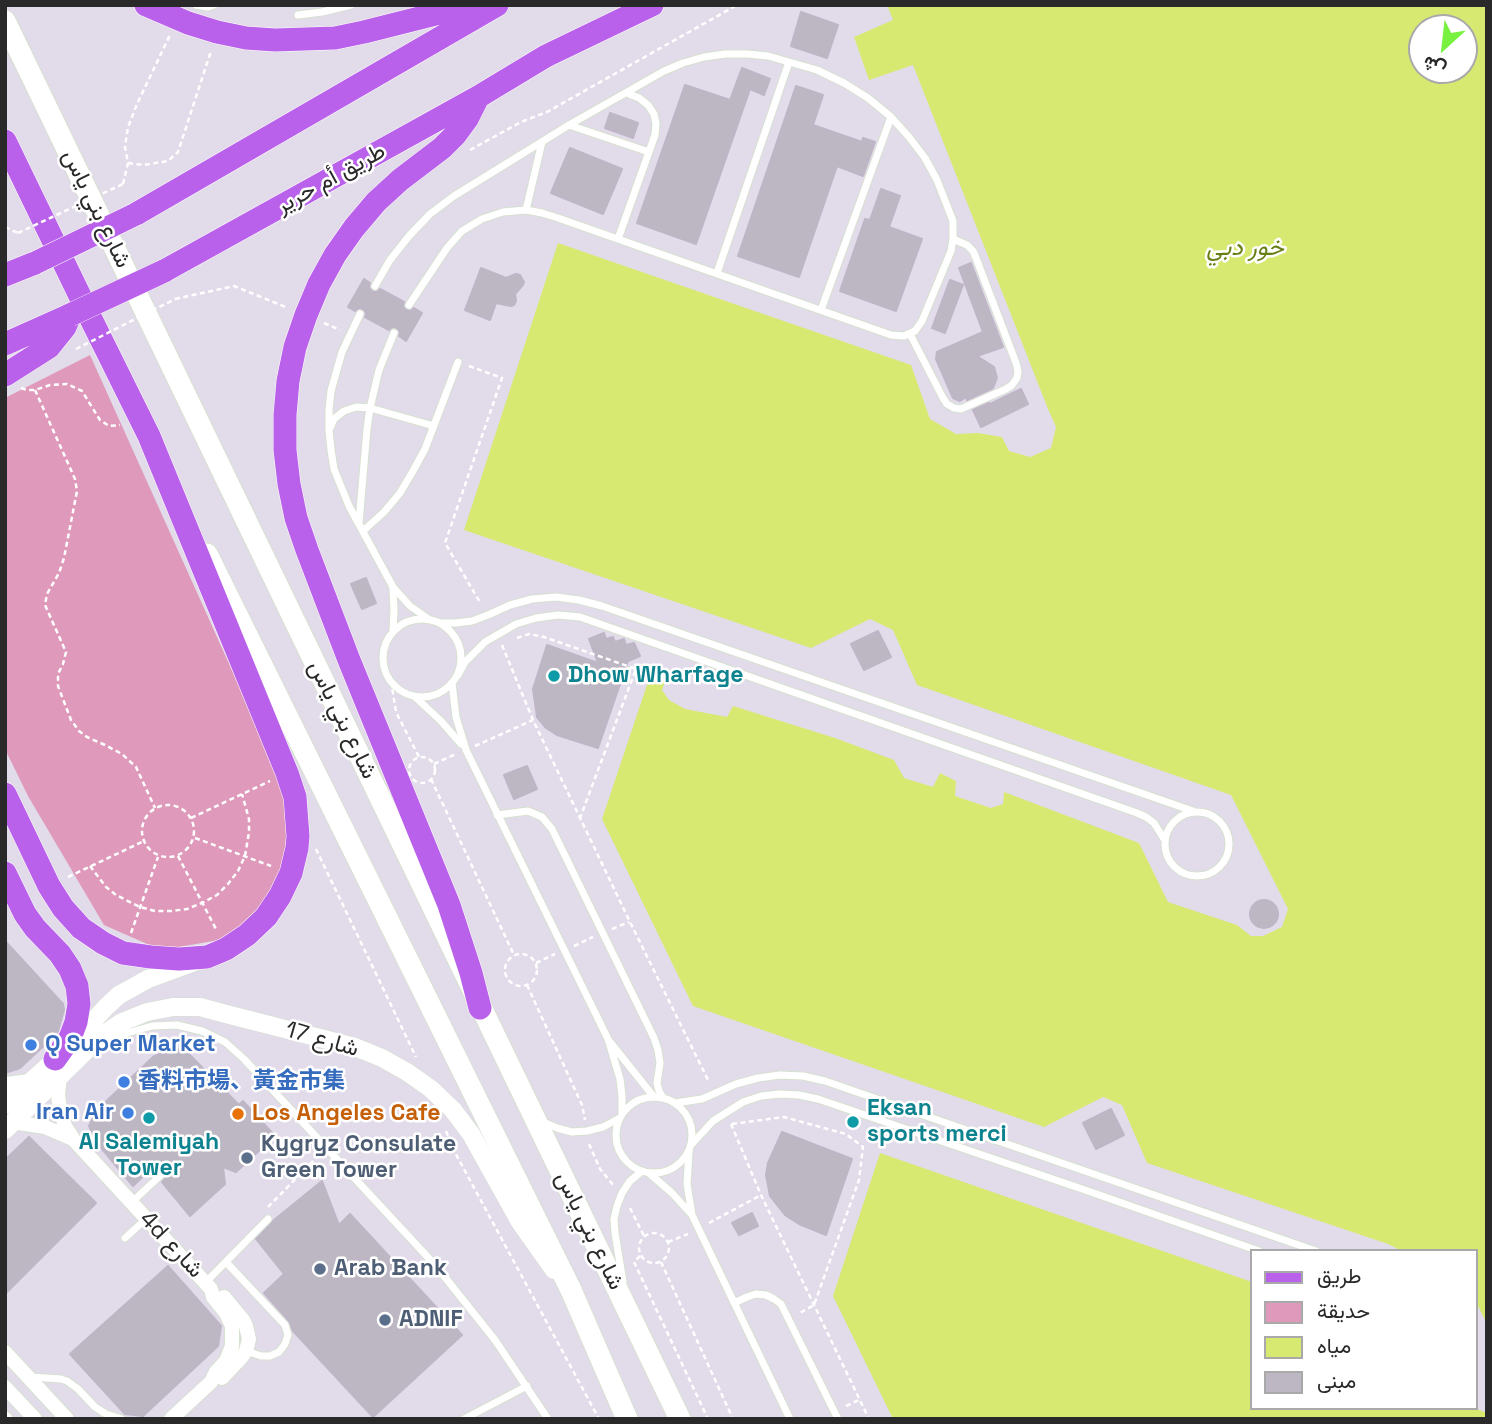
<!DOCTYPE html>
<html>
<head>
<meta charset="utf-8">
<style>
  body { margin:0 }
  #map { position:relative; width:1492px; height:1424px; overflow:hidden; background:#e2dbea; font-family:"Space Grotesk",Vazirmatn,sans-serif }
  canvas { display:block }
  .frame { position:absolute; inset:0; border:7px solid #292929; pointer-events:none }
  .legend { position:absolute; left:1250px; top:1249px; width:228px; height:161px; box-sizing:border-box; background:#fff; border:2px solid #a9a9a9; margin:0; padding:9px 12px; list-style:none; font-size:21px; color:#292929 }
  .legend li { display:flex; align-items:center; gap:14px; height:35px }
  .legend b { width:35px; border:2px solid #a9a9a9 }
  .north { position:absolute; left:1408px; top:14px; width:70px; height:70px; box-sizing:border-box; background:#fff; border:2px solid #a9a9a9; border-radius:50%; rotate:207deg; font-size:19px; font-weight:700; line-height:28px; text-align:center; color:#292929 }
  .north::after { content:''; display:block; margin:auto; width:24px; height:32px; background:#78f141; clip-path:polygon(50% 0,100% 100%,50% 72%,0 100%) }
</style>
</head>
<body>
<div id="map">
<canvas width="1492" height="1424"></canvas>
<div class="frame"></div>
<ul class="legend">
<li><b style="height:9px;background:#b961ea"></b>طريق</li>
<li><b style="height:19px;background:#df99ba"></b>حديقة</li>
<li><b style="height:19px;background:#d8e972"></b>مياه</li>
<li><b style="height:19px;background:#bdb7c3"></b>مبنى</li>
</ul>
<div class="north">ش</div>
</div>
<script>
const c = document.querySelector('canvas').getContext('2d');
c.lineJoin = 'round';
function paint(path, color) {
  c.fillStyle = color;
  c.fill(path, 'evenodd');
}
function poly(rows) {
  const path = new Path2D();
  for (const r of rows) {
    if (r.length === 3) {
      path.moveTo(r[0] + r[2], r[1]);
      path.arc(r[0], r[1], r[2], 0, 2 * Math.PI);
      continue;
    }
    path.moveTo(r[0], r[1]);
    for (let i = 2; i < r.length; i += 2) path.lineTo(r[i], r[i + 1]);
  }
  return path;
}
function stroke(path, color, width, dash) {
  c.strokeStyle = color;
  c.lineWidth = width;
  c.lineCap = dash ? 'butt' : 'round';
  c.setLineDash(dash || []);
  c.stroke(path);
}
function drawText(font, color, halo, rows, align = 'center') {
  c.font = font + ' "Space Grotesk",Vazirmatn,"Noto Sans SC",sans-serif';
  c.lineWidth = 5;
  c.setLineDash([]);
  c.textBaseline = 'middle';
  c.strokeStyle = halo;
  c.fillStyle = color;
  for (const [text, x, y, turn = 0] of rows) {
    c.save();
    c.translate(x, y);
    c.rotate((+turn || 0) * Math.PI / 180);
    c.textAlign = isNaN(turn) ? turn : align;
    if (halo) c.strokeText(text, 0, 0);
    c.fillText(text, 0, 0);
    c.restore();
  }
}
paint(poly([
  [90,355,294,808,292,860,256,914,225,939,161,950,104,925,28,796,5,749,5,398]
]), '#df99ba');
paint(poly([
  [887,5,1487,5,1487,1324,1476,1302,1476,1251,1402,1251,1388,1244,1147,1163,1122,1105,1103,1097,1044,1127,693,1006,602,819,651,673,665,681,662,690,669,700,685,709,727,717,733,706,835,738,894,760,904,778,933,787,940,773,956,781,955,796,991,808,1003,804,1004,792,1139,843,1168,902,1237,925,1251,936,1263,936,1282,927,1288,909,1231,795,917,685,893,630,870,619,811,648,464,530,558,243,911,365,930,419,956,434,978,433,1002,437,1009,451,1030,457,1051,448,1056,427,1048,409,913,65,869,80,854,37,893,20],
  [1422,28,1464,28,1464,70,1422,70],
  [880,1153,1252,1282,1252,1408,1474,1408,1487,1413,1487,1419,893,1419,833,1296]
]), '#d8e972');
const building = poly([
  [801,12,838,25,827,58,791,46,801,12],
  [742,68,770,79,764,95,750,89,696,244,637,223,685,85,730,100,742,68],
  [796,86,823,95,813,125,862,142,863,138,875,142,863,176,837,166,799,277,738,256,796,86],
  [610,113,638,123,633,138,605,128,610,113],
  [570,148,622,169,603,214,551,193,570,148],
  [881,189,900,196,889,227,922,239,896,311,840,291,865,219,870,220,881,189],
  [971,263,1003,347,977,356,994,367,997,378,993,388,967,400,966,397,960,401,953,398,936,359,937,352,983,332,959,268,971,263],
  [481,268,506,278,516,274,520,275,524,282,523,285,515,294,516,301,514,305,511,306,496,303,490,320,465,310,481,268],
  [364,279,370,283,369,288,373,292,377,292,380,289,404,302,403,307,406,310,411,311,414,308,422,313,406,341,399,336,400,332,397,328,392,327,389,330,365,317,366,313,363,309,359,308,355,311,348,307,364,279],
  [950,280,963,285,945,333,932,328,950,280],
  [1021,389,1028,404,981,427,973,410,989,403,988,405,1021,389],
  [366,578,376,603,362,609,351,584,366,578],
  [878,631,891,657,864,670,851,644,878,631],
  [604,633,606,639,613,637,615,642,624,639,626,645,634,643,640,656,628,661,598,748,557,735,546,728,537,717,533,689,547,645,598,663,589,639,604,633],
  [527,766,537,789,514,799,504,775,527,766],
  [1264,914,14],
  [5,941,63,1004,64,1010,58,1031,53,1037,20,1068,5,1073,5,941],
  [169,1049,185,1050,239,1105,243,1101,275,1136,236,1172,223,1167,225,1184,190,1216,162,1182,168,1175,166,1169,160,1168,154,1173,151,1169,133,1186,97,1143,89,1126,96,1111,153,1057,169,1049],
  [1111,1109,1124,1135,1096,1149,1083,1123,1111,1109],
  [782,1132,852,1159,826,1235,799,1224,785,1215,770,1196,766,1175,768,1163,782,1132],
  [29,1137,96,1203,5,1294,5,1160,29,1137],
  [322,1181,339,1225,350,1214,462,1335,373,1417,293,1331,289,1321,264,1293,284,1274,256,1239,274,1220,322,1181],
  [752,1213,758,1226,739,1235,732,1223,752,1213],
  [168,1266,221,1326,218,1346,143,1416,125,1414,70,1354,168,1266]
]);
paint(building, '#bdb7c3');
stroke(building, '#beb5c6', 2);
const service = poly([
  [196,5,208,7,214,5],
  [298,15,322,12,351,5],
  [569,125,649,152],
  [526,210,542,142],
  [618,239,655,135,656,124,654,114,648,105,639,98,627,93],
  [717,273,789,62],
  [375,286,390,260,409,236,430,214,454,196,569,125,664,71,683,63,704,57,725,54,747,54,768,56,817,70,844,83,868,98,891,117,909,137,925,158,937,180,953,221,953,239,951,251,922,321,915,331,904,336,891,335,558,218,542,213,526,210,503,212,482,219,462,231,447,248,409,305],
  [821,310,891,117],
  [360,314,342,352,331,391,329,410,329,430,331,450,334,469,349,506,393,587,410,606,430,620],
  [910,334,943,398,947,404,954,408,961,409,1006,389,1012,385,1017,378,1018,371,1016,363,976,258,973,251,967,245,953,239],
  [330,428,334,419,344,411,356,407,370,408,434,426],
  [359,523,367,429,370,408,379,370,394,333],
  [363,531,384,512,400,493,413,471,425,449,458,362],
  [393,588,394,610,393,632],
  [422,658,39],
  [440,623,456,623,472,621,488,615,510,605,532,599,556,597,579,600,602,606,1193,811],
  [458,675,465,662,485,642,516,624,536,618,558,615,580,617,1137,813,1146,817,1154,823,1164,839],
  [452,683,456,717,466,750,608,1039,620,1079,622,1096,622,1114],
  [414,696,441,721,461,744],
  [1197,844,32],
  [497,815,528,811,542,817,552,829,654,1038,658,1050,660,1063,657,1083,659,1091,663,1098],
  [610,1042,654,1097],
  [96,1051,127,1033,152,1026,177,1025,202,1031,225,1042,244,1059,436,1266,495,1340,548,1419],
  [654,1135,38],
  [675,1103,702,1099,736,1084,758,1078,780,1075,803,1076,825,1081,1316,1251],
  [543,1122,557,1128,572,1132,587,1131,603,1127,618,1119],
  [691,1145,713,1121,743,1102,761,1096,780,1094,799,1095,818,1099,1085,1190,1259,1251],
  [689,1152,687,1184,692,1215,790,1419],
  [650,1174,672,1193,692,1215],
  [132,1202,162,1174],
  [125,1238,146,1219],
  [226,1262,285,1325,288,1335,285,1344,279,1352,270,1356,261,1356,246,1351],
  [206,1282,268,1219],
  [623,1282,615,1233,614,1219,617,1206,622,1193,630,1181,641,1172],
  [734,1303,747,1297,756,1294,766,1295,774,1299,781,1304,838,1419],
  [31,1377,61,1379,67,1381,78,1389,95,1407,106,1414,122,1419],
  [5,1414,10,1419],
  [464,1419,527,1386]
]);
const minor = poly([
  [60,1078,58,1094,60,1110,65,1126,74,1140,211,1289,213,1297,226,1313,232,1326,232,1346,226,1361,216,1372,211,1382,171,1419],
  [5,1084,31,1081],
  [13,1122,45,1127,73,1139],
  [5,1352,67,1419],
  [222,1378,241,1358,246,1351,249,1339,246,1326,243,1320,224,1297],
  [5,1387,35,1419]
]);
const tertiary = poly([
  [5,1105,70,1046,107,1006,119,995,148,979,197,961],
  [5,1130,100,1037,122,1022,147,1012,173,1007,200,1007,226,1014,355,1047,382,1058,407,1072,431,1089,453,1110,471,1134,520,1222,554,1270]
]);
const secondary = poly([
  [5,21,680,1419],
  [207,554,571,1290,627,1419]
]);
const primary = poly([
  [146,5,188,23,217,32,246,38,275,40,335,38,364,32,471,5],
  [478,97,467,119,456,134,442,148,400,180,376,202,354,228,335,255,319,284,306,315,295,347,288,381,285,415,285,450,289,484,296,518,307,550,349,660,449,905,471,973,480,1008],
  [5,141,94,325,149,436,287,773,295,797,298,836,297,848,291,873,280,896,266,917,247,935,226,949,207,957,179,959,151,957,123,953,103,943,81,928,63,908,49,886,5,794],
  [136,214,497,5],
  [164,271,478,97,546,56,652,5],
  [5,275,35,263],
  [5,344,70,315],
  [5,375,49,347,65,327,70,315],
  [5,873,25,914,35,928,60,954,70,969,77,986,79,1004,76,1022,70,1038,55,1059]
]);
stroke(service, '#d6e1d0', 9);
stroke(minor, '#d6e1d0', 16);
stroke(tertiary, '#d6e1d0', 19);
stroke(secondary, '#d6e1d0', 23);
stroke(primary, '#fff', 24);
stroke(poly([
  [470,150,521,122,547,112,737,5],
  [128,163,143,165,168,161,178,152,211,51],
  [123,184,128,163,125,147,128,127,137,104,170,35],
  [5,227,18,233],
  [175,299,234,286,288,308],
  [324,323,340,330],
  [469,366,502,378,445,543,481,604],
  [21,388,27,390,35,390,50,385,67,384,82,391,100,420,109,426,120,425],
  [35,390,75,479,77,491,64,558,59,573,47,594,45,605,66,652,63,664,58,674,58,686,71,720,79,731,87,737,105,745,122,754,136,767,155,808],
  [517,638,529,634,544,637,636,669,580,818],
  [502,645,533,720,630,922,709,1082],
  [391,681,396,712,419,757],
  [475,746,533,720],
  [422,770,13],
  [434,764,456,754],
  [431,779,514,955],
  [168,831,26],
  [191,818,270,781],
  [195,838,271,866],
  [316,849,416,1057],
  [178,856,217,931],
  [90,866,106,887,116,895,140,907,155,911,172,911,187,909,202,903,217,895,228,884,238,871,245,856,249,832,249,819,242,794],
  [68,877,144,841],
  [612,929,629,922],
  [131,933,158,857],
  [574,946,593,937],
  [521,970,16],
  [536,963,555,954],
  [527,985,582,1105,585,1120],
  [731,1124,761,1195,869,1419],
  [732,1124,784,1117,846,1134,863,1147,859,1180,814,1305,798,1314],
  [446,1131,452,1147,599,1419],
  [589,1144,600,1169,614,1186],
  [268,1207,317,1157],
  [630,1208,644,1236],
  [709,1223,761,1195],
  [654,1248,15],
  [668,1242,688,1234],
  [640,1256,634,1262,708,1419],
  [661,1262,733,1419],
  [846,1406,859,1400]
]), '#fff', 2.5, [5, 3.5]);
stroke(service, '#fff', 7);
stroke(minor, '#fff', 14);
stroke(tertiary, '#fff', 18);
stroke(secondary, '#fff', 21);
stroke(primary, '#b961ea', 23);
const primaryBridge = poly([
  [35,263,136,214],
  [70,315,164,271]
]);
stroke(primaryBridge, '#fff', 24, []);
stroke(poly([
  [18,233,123,184],
  [76,349,175,299]
]), '#fff', 2.5, [5, 3.5]);
stroke(primaryBridge, '#b961ea', 23);
for (const [x, y, r, color] of [
  [554,676,7,"#0f9aa8"],
  [31,1045,7,"#3f7fe0"],
  [124,1082,7,"#3f7fe0"],
  [128,1113,7,"#3f7fe0"],
  [238,1114,7,"#e8710a"],
  [149,1118,7,"#0f9aa8"],
  [853,1122,7,"#0f9aa8"],
  [247,1158,7,"#5c6f8a"],
  [320,1269,7,"#5c6f8a"],
  [385,1320,7,"#5c6f8a"]
]) {
  const dot = new Path2D();
  dot.arc(x, y, r, 0, 2 * Math.PI);
  c.fillStyle = color;
  c.fill(dot);
  stroke(dot, '#fff', 2.5);
}
drawText('23px', '#292929', '#fff', [
  ["طريق أم حرير",331,179,-29],
  ["شارع بني ياس",96,209,64],
  ["شارع بني ياس",342,720,64],
  ["شارع 17",322,1040,16],
  ["شارع بني ياس",589,1231,64],
  ["4d شارع",171,1245,47]
]);
drawText('bold 23px', '#0d838f', '#fff', [
  ["Dhow Wharfage",568,676],
  ["Eksan",867,1109],
  ["sports merci",867,1135],
  ["Al Salemiyah",149,1143,"center"],
  ["Tower",149,1169,"center"]
], 'left');
drawText('bold 23px', '#366cbe', '#fff', [
  ["Q Super Market",45,1045],
  ["香料市場、黃金市集",138,1082],
  ["Iran Air",114,1113,"right"]
], 'left');
drawText('bold 23px', '#c56008', '#fff', [
  ["Los Angeles Cafe",252,1114]
], 'left');
drawText('bold 23px', '#4e5e75', '#fff', [
  ["Kygryz Consulate",261,1145],
  ["Green Tower",261,1171],
  ["Arab Bank",334,1269],
  ["ADNIF",399,1320]
], 'left');
drawText('italic 24px', '#677f13', '#fff', [
  ["خور دبي",1245,248]
]);
</script>
</body>
</html>
